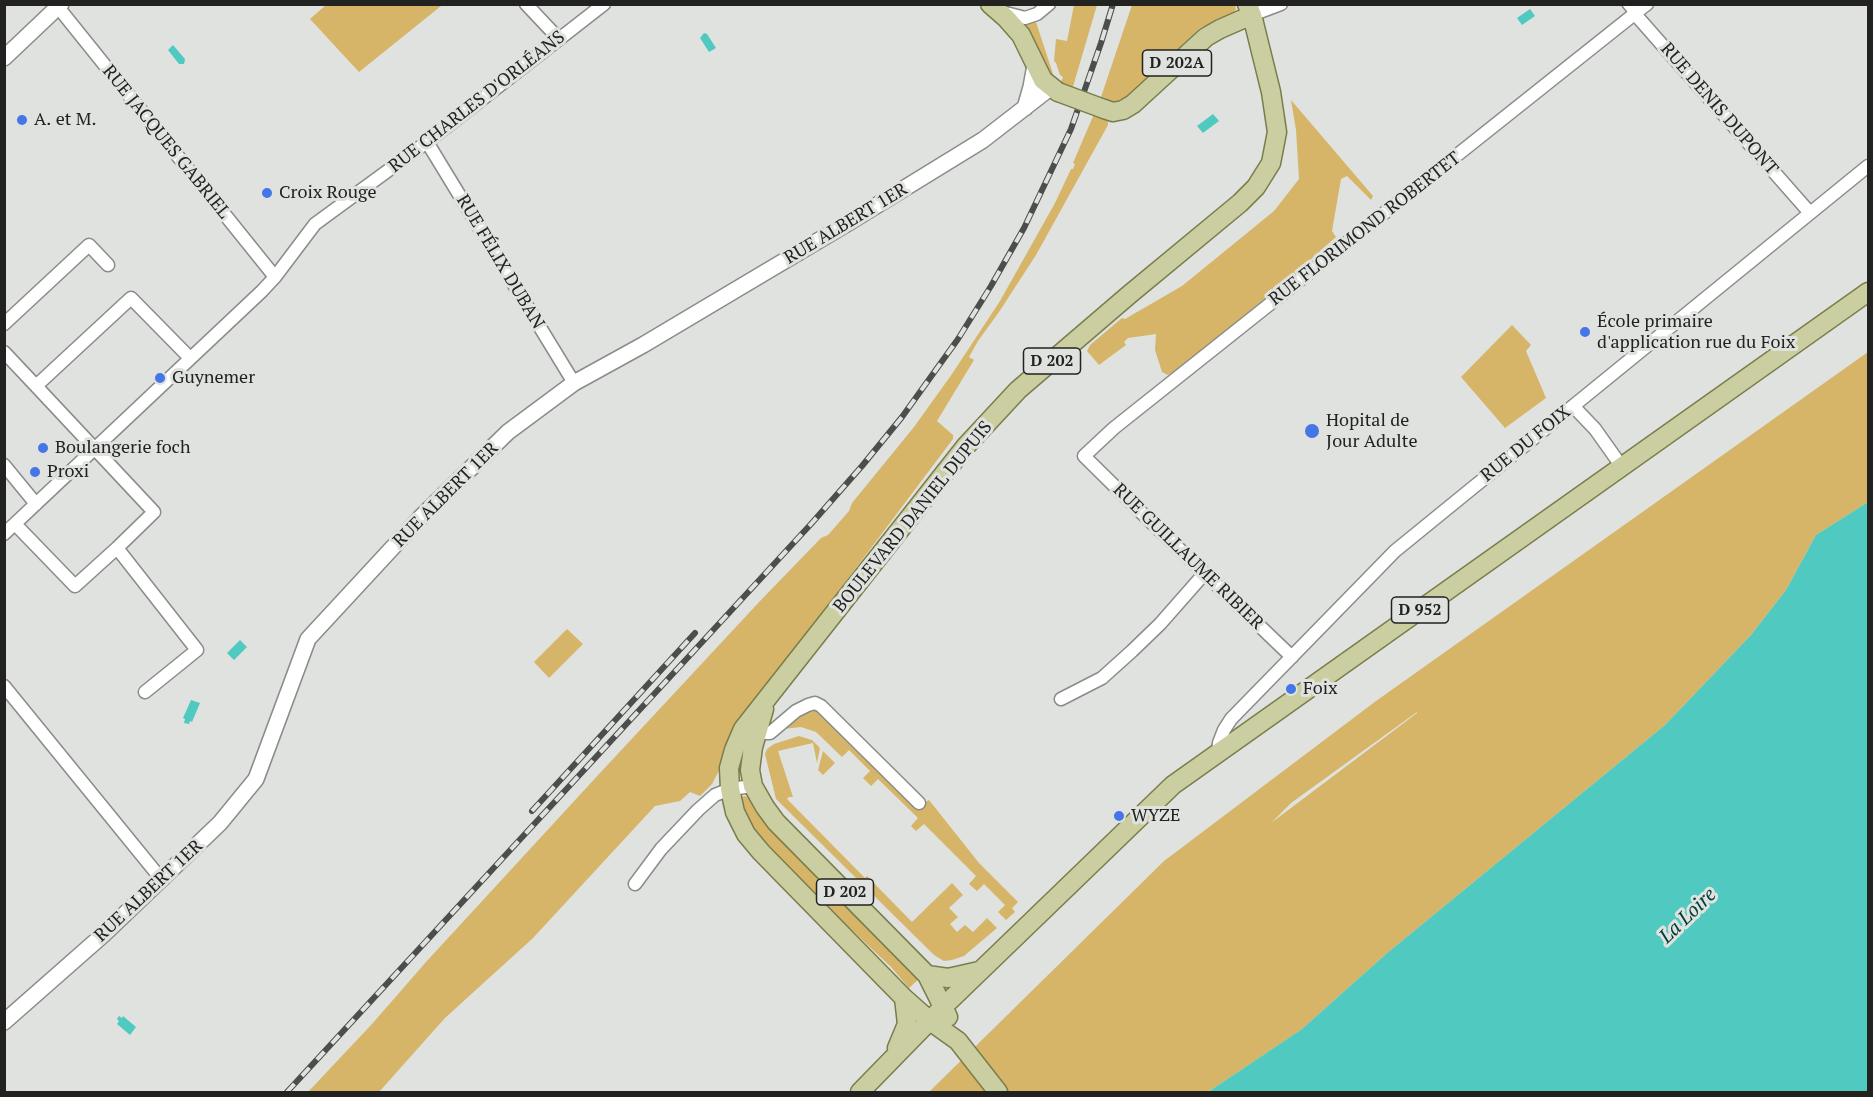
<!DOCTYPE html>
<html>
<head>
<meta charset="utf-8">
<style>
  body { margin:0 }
  #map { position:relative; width:1873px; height:1097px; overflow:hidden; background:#dfe2de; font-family:"PT Serif",serif }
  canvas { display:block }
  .frame { position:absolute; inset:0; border:6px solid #222321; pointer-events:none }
</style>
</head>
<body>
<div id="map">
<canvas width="1873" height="1097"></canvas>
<div class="frame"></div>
</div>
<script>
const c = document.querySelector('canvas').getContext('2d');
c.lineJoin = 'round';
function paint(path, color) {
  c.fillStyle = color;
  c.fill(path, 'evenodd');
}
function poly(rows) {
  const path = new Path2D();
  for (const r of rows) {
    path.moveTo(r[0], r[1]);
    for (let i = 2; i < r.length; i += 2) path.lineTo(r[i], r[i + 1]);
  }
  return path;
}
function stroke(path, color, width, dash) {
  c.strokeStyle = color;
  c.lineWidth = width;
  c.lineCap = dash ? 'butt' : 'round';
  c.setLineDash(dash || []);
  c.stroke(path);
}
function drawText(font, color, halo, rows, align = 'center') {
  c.font = font + ' "PT Serif",serif';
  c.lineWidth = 6;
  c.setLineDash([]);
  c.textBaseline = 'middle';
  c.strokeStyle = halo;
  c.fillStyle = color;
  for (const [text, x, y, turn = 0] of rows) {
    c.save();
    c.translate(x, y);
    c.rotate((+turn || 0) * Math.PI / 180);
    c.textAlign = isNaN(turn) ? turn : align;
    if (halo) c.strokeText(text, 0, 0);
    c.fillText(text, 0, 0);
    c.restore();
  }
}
paint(poly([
  [439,4,441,6,359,72,310,19,326,5],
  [1074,5,1097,5,1072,90,1060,85,1063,77,1060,75,1056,63,1054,61,1056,39,1067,41],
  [1132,5,1235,5,1236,9,1233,14,1200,28,1127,97,1111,103,1100,100],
  [1036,22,1054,77,1052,80,1022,25],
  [1291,100,1373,196,1371,200,1347,176,1341,179,1332,231,1336,237,1284,283,1176,371,1168,375,1162,372,1155,350,1156,334,1128,338,1124,342,1126,345,1099,365,1087,351,1090,345,1122,318,1125,319,1182,286,1274,211,1299,179,1296,130],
  [1094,114,1108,120,1108,125,1036,255,999,312,978,341,969,357,974,360,937,421,953,435,953,439,753,705,712,784,700,796,690,792,680,801,655,806,533,938,445,1018,379,1092,308,1092,372,1024,426,962,600,773,761,600,821,538,828,535,849,511,852,503,914,427,952,374,1000,301,1055,203,1071,169,1073,169,1075,164,1073,163],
  [1512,325,1531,345,1526,351,1546,398,1505,428,1461,377],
  [1868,352,1868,502,1816,535,1786,590,1751,635,1665,725,1386,954,1302,1029,1208,1092,929,1092,1164,861,1376,701],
  [1417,712,1417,713,1271,823,1291,803],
  [567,629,583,644,549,678,534,662],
  [805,710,816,710,824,712,918,806,929,800,979,863,1018,902,1012,908,1015,912,1006,920,998,912,1005,905,984,884,977,891,969,884,976,876,924,824,916,831,911,826,918,818,878,779,871,786,863,778,870,771,849,750,842,757,816,732,801,727,783,729],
  [799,736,812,740,820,748,817,763,813,743,778,751,793,797,789,797,787,799,865,878,867,876,912,922,952,883,963,895,949,908,958,917,950,924,957,932,965,925,973,932,987,918,997,928,964,956,952,960,944,961,934,955,776,799,765,754,767,749,774,744],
  [823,751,835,763,823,775,818,770],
  [745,796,753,800,920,978,909,988,891,967,836,915,826,908,766,847,740,809,740,799,741,797]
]), '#d6b569');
paint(poly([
  [1530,9,1535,16,1522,25,1517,18],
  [704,33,707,34,716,48,709,52,700,38],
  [173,45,185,59,184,64,179,64,168,50],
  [1213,114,1219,121,1203,133,1197,126],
  [1868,502,1868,1092,1208,1092,1302,1029,1386,954,1665,725,1751,635,1786,590,1816,535],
  [240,640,247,647,234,660,227,653],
  [191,700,200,703,192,722,190,721,189,724,184,723,185,719,183,718],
  [119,1016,122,1018,123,1016,136,1027,130,1035,117,1024,119,1021,117,1019]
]), '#50cac0');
const pedestrian = poly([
  [1627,4,1635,14]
]);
const minor = poly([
  [526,4,559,39],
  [58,7,275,277],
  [1002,12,1025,18,1037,14,1049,4],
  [1635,14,1810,213],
  [1252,15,1281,4],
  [427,142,574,383],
  [4,324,89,245,108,265],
  [4,352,36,386],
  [1573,406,1595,429,1622,467],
  [4,465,36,504],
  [15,524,75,586,117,548,154,512,36,386,131,298,190,358],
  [4,534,262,291,275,277,315,224,427,142,604,4],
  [117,548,197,650,145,692],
  [1292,657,1150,521,1084,456,1114,428,1647,4],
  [4,686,162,880],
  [1061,699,1102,678,1132,651,1160,624,1204,574],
  [750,731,757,733,770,733,796,711,808,705,815,703,821,706,919,803],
  [1218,753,1219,743,1224,730,1231,719,1395,551,1868,166],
  [635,884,661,849,698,810,715,795,730,789,753,786]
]);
const tertiary = poly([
  [4,58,61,4],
  [1025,108,1031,87,1035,65],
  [4,1022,104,934,220,823,256,779,308,639,420,518,508,432,574,383,643,345,848,223,983,140,1045,92,1052,88]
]);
const primary = poly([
  [990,4,1006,18,1021,35,1043,80,1058,92],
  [1104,109,1113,112,1123,110,1133,104,1206,37,1220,29,1252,15],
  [764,709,753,747,750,770,753,786,765,807,776,822,927,975,948,1017],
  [927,975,948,978,979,971],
  [897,1048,907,1024,904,998],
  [860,1092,944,1006,1173,785,1868,292],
  [998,1092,958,1041,930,1021,904,998,761,852,746,834,735,812,730,789,729,768,734,750,743,729,965,447,1018,390,1130,294,1240,203,1256,187,1271,163,1277,132,1271,92,1252,15,1247,4]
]);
stroke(pedestrian, '#8a8c89', 12);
stroke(minor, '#8a8c89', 15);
stroke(tertiary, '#8a8c89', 18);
stroke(primary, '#7a7d4b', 21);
stroke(pedestrian, '#fff', 9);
stroke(minor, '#fff', 12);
stroke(tertiary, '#fff', 15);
stroke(primary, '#cbcea0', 18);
const rail = poly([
  [532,811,695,633],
  [287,1092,811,524,862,466,902,417,958,339,991,286,1024,228,1071,129,1101,43,1113,4]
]);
stroke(rail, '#4c4e4b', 6);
stroke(rail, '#dfe2de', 4, [11]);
const primaryBridge = poly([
  [1058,92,1104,109]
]);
stroke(primaryBridge, '#7a7d4b', 21, []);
stroke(primaryBridge, '#cbcea0', 18);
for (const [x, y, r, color] of [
  [22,120,6,"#4476e7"],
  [267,193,6,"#4476e7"],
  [1585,332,6,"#4476e7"],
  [160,378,6,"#4476e7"],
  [1312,431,8,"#4476e7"],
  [43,448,6,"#4476e7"],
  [35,472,6,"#4476e7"],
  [1291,689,6,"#4476e7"],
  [1119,816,6,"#4476e7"]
]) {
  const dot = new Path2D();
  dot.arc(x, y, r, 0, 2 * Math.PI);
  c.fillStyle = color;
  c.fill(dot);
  stroke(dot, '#dfe2de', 2);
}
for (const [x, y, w] of [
  [1177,63,69],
  [1052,361,57],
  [1420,610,57],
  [845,892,57]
]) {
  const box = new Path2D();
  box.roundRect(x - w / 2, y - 13, w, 26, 4.5);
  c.fillStyle = '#dfe2de';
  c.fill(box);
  stroke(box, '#222321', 1.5);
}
drawText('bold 16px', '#222321', null, [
  ["D 202A",1177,63],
  ["D 202",1052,361],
  ["D 952",1420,610],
  ["D 202",845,892]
]);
drawText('18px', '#222321', '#dfe2de', [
  ["RUE CHARLES D'ORLÉANS",477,102,-38],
  ["RUE DENIS DUPONT",1719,109,49],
  ["RUE JACQUES GABRIEL",166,142,51],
  ["RUE ALBERT 1ER",846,224,-31],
  ["RUE FLORIMOND ROBERTET",1365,229,-38],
  ["RUE FÉLIX DUBAN",500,262,59],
  ["RUE DU FOIX",1526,444,-39],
  ["RUE ALBERT 1ER",446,495,-45],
  ["BOULEVARD DANIEL DUPUIS",913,517,-51],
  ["RUE GUILLAUME RIBIER",1188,557,44],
  ["RUE ALBERT 1ER",149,891,-43]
]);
drawText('18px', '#222321', '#dfe2de', [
  ["A. et M.",34,120],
  ["Croix Rouge",279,193],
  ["École primaire",1597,322],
  ["d'application rue du Foix",1597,343],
  ["Guynemer",172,378],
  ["Hopital de",1326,421],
  ["Jour Adulte",1326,442],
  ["Boulangerie foch",55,448],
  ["Proxi",47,472],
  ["Foix",1303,689],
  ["WYZE",1131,816]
], 'left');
drawText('italic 20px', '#013c38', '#dfe2de', [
  ["La Loire",1688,916,-44]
]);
</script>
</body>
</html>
